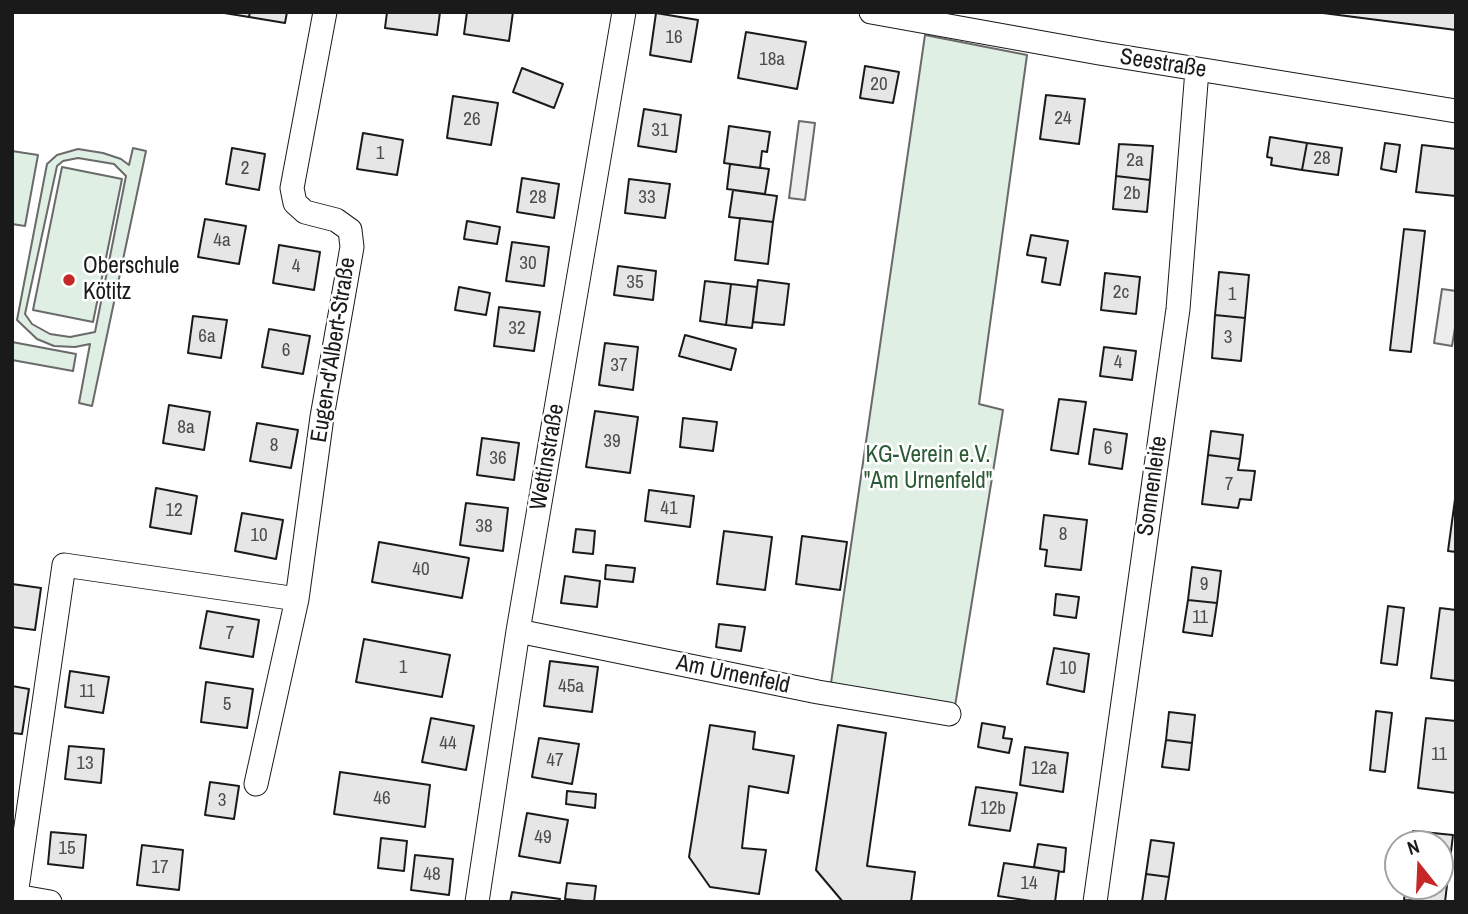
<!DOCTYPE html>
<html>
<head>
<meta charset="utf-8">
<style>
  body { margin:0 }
  #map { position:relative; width:1468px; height:914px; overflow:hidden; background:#fff; font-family:"Archivo Narrow",sans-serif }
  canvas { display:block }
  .frame { position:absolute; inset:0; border:14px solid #1a1a1a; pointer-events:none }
  .north { position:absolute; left:1384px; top:830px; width:70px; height:70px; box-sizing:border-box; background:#fff; border:2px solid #a3a3a3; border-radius:50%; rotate:342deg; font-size:19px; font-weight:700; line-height:28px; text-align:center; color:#1a1a1a }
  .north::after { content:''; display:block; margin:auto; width:24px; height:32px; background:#c62828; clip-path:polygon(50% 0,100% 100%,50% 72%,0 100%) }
</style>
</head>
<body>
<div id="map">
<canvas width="1468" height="914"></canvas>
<div class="frame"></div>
<div class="north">N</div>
</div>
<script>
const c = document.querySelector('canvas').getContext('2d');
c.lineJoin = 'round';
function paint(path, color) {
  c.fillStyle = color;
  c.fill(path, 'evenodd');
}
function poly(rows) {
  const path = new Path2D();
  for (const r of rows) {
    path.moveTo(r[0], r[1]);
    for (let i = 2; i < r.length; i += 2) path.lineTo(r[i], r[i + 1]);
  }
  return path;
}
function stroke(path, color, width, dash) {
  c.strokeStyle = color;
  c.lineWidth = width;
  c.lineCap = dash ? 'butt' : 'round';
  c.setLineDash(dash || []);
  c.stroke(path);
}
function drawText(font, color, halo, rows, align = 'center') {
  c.font = font + ' "Archivo Narrow",sans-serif';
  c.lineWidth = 5;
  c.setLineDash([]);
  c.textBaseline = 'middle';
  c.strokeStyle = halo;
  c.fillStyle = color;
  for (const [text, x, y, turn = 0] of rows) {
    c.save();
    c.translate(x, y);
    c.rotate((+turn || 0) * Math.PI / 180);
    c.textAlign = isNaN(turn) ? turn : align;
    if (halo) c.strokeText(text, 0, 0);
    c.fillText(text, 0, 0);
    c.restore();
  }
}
const green = poly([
  [925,35,1027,55,979,404,1003,410,955,706,831,683,925,35],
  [133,148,146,151,92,406,79,403,90,344,75,347,54,346,37,339,17,320,47,164,57,155,78,149,103,153,121,159,129,165,133,148],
  [78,158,114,164,126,176,95,332,70,337,50,334,32,324,25,314,57,166,63,161,78,158],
  [12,151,38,155,25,226,12,224,12,151],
  [62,167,122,179,93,322,33,310,62,167],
  [12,342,76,354,73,371,12,360,12,342]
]);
paint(green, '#e0efe3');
stroke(green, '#6a6a6a', 2);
const parking = poly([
  [799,121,815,123,805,200,789,198,799,121],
  [1442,289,1456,291,1456,322,1452,346,1434,343,1442,289]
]);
paint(parking, '#ededed');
stroke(parking, '#6a6a6a', 2);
const building = poly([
  [218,12,250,12,249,17,218,12],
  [250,12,287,12,285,23,249,17,250,12],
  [387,12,440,12,437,35,385,28,387,12],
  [467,12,513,12,509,41,464,34,467,12],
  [1315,12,1456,12,1456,30,1315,12],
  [656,13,698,20,691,62,650,55,656,13],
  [746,32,806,42,797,89,738,78,746,32],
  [865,66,899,72,893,103,860,98,865,66],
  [522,68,563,84,554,108,513,92,522,68],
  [1046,95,1085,99,1079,144,1040,139,1046,95],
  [453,96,498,103,491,145,447,138,453,96],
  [644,109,681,115,676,152,638,146,644,109],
  [729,126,770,132,767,152,762,151,760,168,724,163,729,126],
  [363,133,403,140,397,175,357,169,363,133],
  [1270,137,1307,143,1302,170,1271,165,1272,158,1267,157,1270,137],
  [1307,143,1342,148,1338,175,1302,170,1307,143],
  [1385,143,1400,145,1396,172,1381,169,1385,143],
  [1119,144,1153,146,1150,180,1116,176,1119,144],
  [1422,145,1456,149,1456,196,1416,192,1422,145],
  [232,148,265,154,259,190,226,184,232,148],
  [730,164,769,169,765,194,727,189,730,164],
  [1116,176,1150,180,1147,212,1113,209,1116,176],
  [522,178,559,184,554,218,517,212,522,178],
  [629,179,670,184,665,218,625,213,629,179],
  [733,190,777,196,773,222,729,217,733,190],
  [740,218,773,222,768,264,735,260,740,218],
  [205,219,246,226,239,264,198,257,205,219],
  [467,221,500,227,497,244,464,239,467,221],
  [1404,229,1425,231,1411,352,1390,350,1404,229],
  [1031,235,1068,241,1060,285,1042,282,1046,258,1027,255,1031,235],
  [512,242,549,247,544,286,506,281,512,242],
  [279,245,320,252,314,290,273,283,279,245],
  [618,266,656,271,653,300,614,295,618,266],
  [1219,272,1249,275,1245,318,1215,315,1219,272],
  [1105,273,1140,277,1136,314,1101,310,1105,273],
  [758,280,789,284,784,325,753,322,758,280],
  [705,281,731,284,726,325,700,321,705,281],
  [731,284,757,287,752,328,726,325,731,284],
  [459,287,490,293,486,315,455,310,459,287],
  [499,307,540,312,534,351,494,346,499,307],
  [1215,315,1245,318,1241,361,1212,358,1215,315],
  [193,316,227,320,221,358,188,353,193,316],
  [269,329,310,336,303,374,262,367,269,329],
  [685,335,736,349,731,370,679,356,685,335],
  [605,343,638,347,633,390,599,385,605,343],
  [1104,347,1136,351,1132,380,1100,376,1104,347],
  [1059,399,1086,402,1078,454,1051,450,1059,399],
  [169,405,210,412,204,450,163,443,169,405],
  [595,411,638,417,630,473,586,467,595,411],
  [683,418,717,422,713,451,680,447,683,418],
  [257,423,298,430,291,468,250,461,257,423],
  [1094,429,1127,434,1122,469,1089,464,1094,429],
  [1211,431,1243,435,1240,459,1208,455,1211,431],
  [482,438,519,443,514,480,477,475,482,438],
  [1208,455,1240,459,1238,470,1255,471,1251,500,1240,499,1238,508,1202,504,1208,455],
  [156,488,197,496,191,534,150,527,156,488],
  [649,490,694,496,690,527,645,521,649,490],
  [1456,492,1456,552,1448,551,1456,492],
  [466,503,508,508,503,551,460,545,466,503],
  [242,513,283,520,276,559,235,551,242,513],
  [1044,515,1087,520,1081,570,1045,566,1047,550,1040,549,1044,515],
  [576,529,595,531,593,554,573,552,576,529],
  [724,531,772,537,765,590,717,584,724,531],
  [802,536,847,542,840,590,796,584,802,536],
  [379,542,469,558,462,598,372,582,379,542],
  [606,565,635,568,633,582,605,579,606,565],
  [1192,567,1221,571,1217,603,1188,600,1192,567],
  [565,576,600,581,597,607,561,603,565,576],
  [12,584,41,588,35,630,12,627,12,584],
  [1056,594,1079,597,1076,618,1054,615,1056,594],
  [1188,600,1217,603,1212,636,1183,632,1188,600],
  [1388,606,1404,608,1397,665,1381,663,1388,606],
  [1440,608,1456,610,1456,681,1431,678,1440,608],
  [207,611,259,620,253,657,200,648,207,611],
  [719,624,745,627,741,651,716,647,719,624],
  [364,639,450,655,442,697,356,682,364,639],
  [1054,648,1089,654,1084,692,1047,684,1054,648],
  [550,661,598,667,592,712,544,706,550,661],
  [70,671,109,677,103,713,65,707,70,671],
  [206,682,253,689,247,728,201,722,206,682],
  [12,686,29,689,22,734,12,733,12,686],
  [1376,711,1392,713,1385,772,1370,770,1376,711],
  [1169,712,1195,715,1192,743,1166,740,1169,712],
  [431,718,474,726,466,770,422,762,431,718],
  [1426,718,1456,721,1456,793,1418,788,1426,718],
  [982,723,1005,727,1003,738,1012,739,1009,753,978,747,982,723],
  [710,725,755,732,753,749,794,756,788,793,749,786,742,848,766,850,759,894,710,887,689,857,710,725],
  [838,725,886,733,867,866,915,872,911,902,843,902,816,870,838,725],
  [539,738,579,744,572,784,532,777,539,738],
  [1166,740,1192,743,1189,770,1162,767,1166,740],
  [69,746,104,749,101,783,65,779,69,746],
  [1025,747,1068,753,1063,792,1020,785,1025,747],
  [340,772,430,785,425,827,334,814,340,772],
  [210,782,239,786,234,819,205,815,210,782],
  [976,787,1017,793,1010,831,969,825,976,787],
  [567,791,596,794,595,808,566,804,567,791],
  [527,813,568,820,560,863,519,856,527,813],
  [1413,831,1453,835,1445,902,1404,900,1406,886,1440,886,1440,844,1411,844,1413,831],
  [51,832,86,835,83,868,48,864,51,832],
  [381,838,407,841,404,871,378,868,381,838],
  [1151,840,1174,843,1169,877,1146,874,1151,840],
  [1038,844,1066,848,1064,872,1034,867,1038,844],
  [142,845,183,850,179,890,137,885,142,845],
  [415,855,453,859,449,895,411,890,415,855],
  [1004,863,1059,871,1055,902,1038,902,998,896,1004,863],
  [1146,874,1169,877,1165,902,1142,902,1146,874],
  [567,883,596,886,594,902,565,899,567,883],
  [512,892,560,899,559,902,510,902,512,892]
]);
paint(building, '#e6e6e6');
stroke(building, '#1a1a1a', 2);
const minor = poly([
  [871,12,1099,53,1456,111],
  [518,631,818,692,949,714],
  [256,784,297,599,322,417,352,247,350,230,336,220,305,212,295,203,292,188,325,12],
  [16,896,50,902],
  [15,902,64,565,297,599],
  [477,902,518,631,624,12],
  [1095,902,1178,309,1197,70]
]);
stroke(minor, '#1a1a1a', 25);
stroke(minor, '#fff', 23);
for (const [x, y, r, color] of [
  [69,280,7,"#c62828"]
]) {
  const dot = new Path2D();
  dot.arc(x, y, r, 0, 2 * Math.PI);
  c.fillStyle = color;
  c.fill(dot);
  stroke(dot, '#fff', 2.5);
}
drawText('19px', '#4d4d4d', null, [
  ["16",674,38],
  ["18a",772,60],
  ["20",879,85],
  ["24",1063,119],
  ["26",472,120],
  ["31",660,131],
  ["1",380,154],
  ["28",1322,159],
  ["2a",1135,161],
  ["2",245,169],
  ["2b",1132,194],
  ["28",538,198],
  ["33",647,198],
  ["4a",222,241],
  ["30",528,264],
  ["4",296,267],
  ["35",635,283],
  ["2c",1121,293],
  ["1",1232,295],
  ["32",517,329],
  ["6a",207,337],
  ["3",1228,338],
  ["6",286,351],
  ["4",1118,363],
  ["37",619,366],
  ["8a",186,428],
  ["39",612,442],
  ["8",274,446],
  ["6",1108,449],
  ["36",498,459],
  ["7",1229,485],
  ["41",669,509],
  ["12",174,511],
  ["38",484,527],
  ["8",1063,535],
  ["10",259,536],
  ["40",421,570],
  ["9",1204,585],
  ["11",1200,618],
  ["7",230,634],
  ["1",403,668],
  ["10",1068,669],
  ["45a",571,687],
  ["11",87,692],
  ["5",227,705],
  ["44",448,744],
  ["11",1439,755],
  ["47",555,761],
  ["13",85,764],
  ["12a",1044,769],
  ["46",382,799],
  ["3",222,801],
  ["12b",993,809],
  ["49",543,838],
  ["15",67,849],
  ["17",160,868],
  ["48",432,875],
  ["14",1029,884]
]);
drawText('23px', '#1a1a1a', '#fff', [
  ["Seestraße",1163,64,9],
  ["Eugen-d'Albert-Straße",334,350,-81],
  ["Wettinstraße",548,457,-80],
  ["Sonnenleite",1153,486,-82],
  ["Am Urnenfeld",733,675,12]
]);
drawText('23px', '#1a1a1a', '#fff', [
  ["Oberschule",83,267],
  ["Kötitz",83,293]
], 'left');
drawText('23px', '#2b5a34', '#fff', [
  ["KG-Verein e.V.",928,456],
  ["\"Am Urnenfeld\"",928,482]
]);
</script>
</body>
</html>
